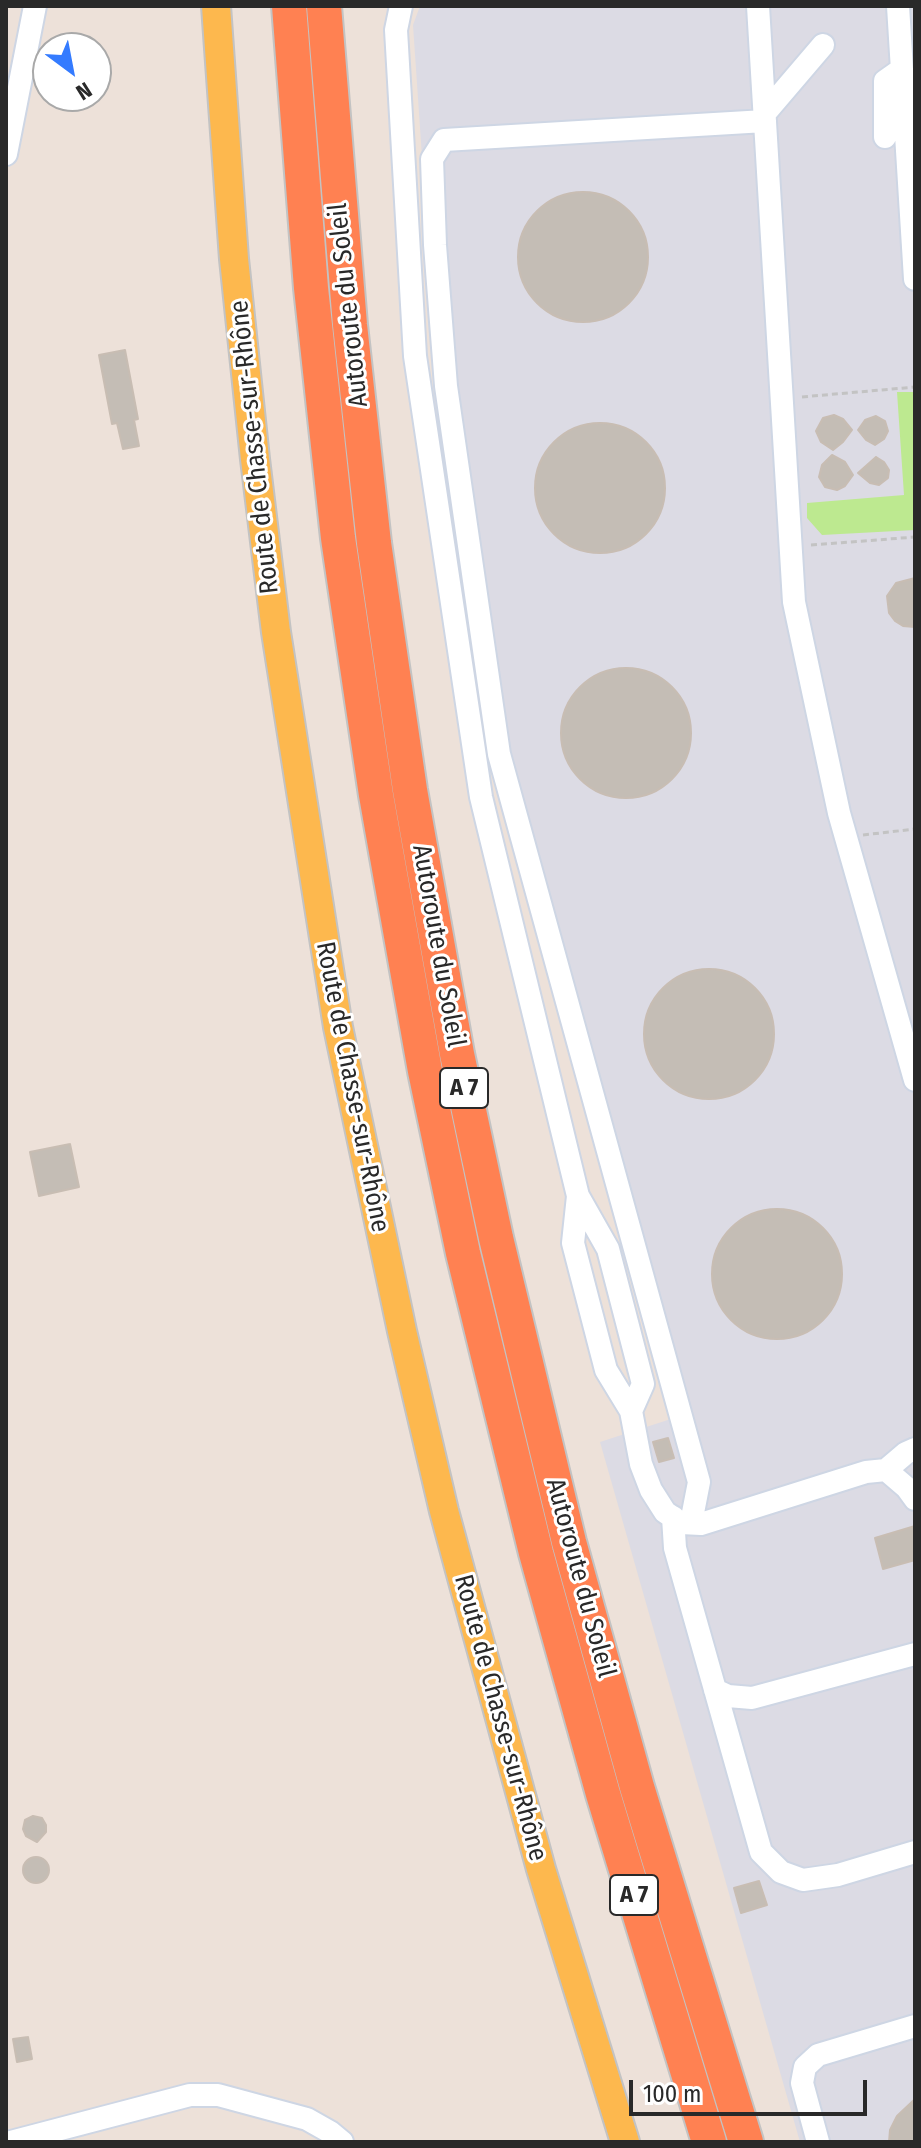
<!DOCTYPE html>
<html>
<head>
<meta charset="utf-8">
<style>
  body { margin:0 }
  #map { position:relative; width:921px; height:2148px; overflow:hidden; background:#ede1d9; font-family:"Fira Sans Condensed",sans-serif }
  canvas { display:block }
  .frame { position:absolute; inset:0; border:8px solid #292929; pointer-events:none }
  .north { position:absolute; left:32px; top:32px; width:80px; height:80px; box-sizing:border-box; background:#fff; border:2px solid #a9a9a9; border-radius:50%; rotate:148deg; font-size:22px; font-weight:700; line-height:32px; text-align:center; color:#292929 }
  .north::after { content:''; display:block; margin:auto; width:28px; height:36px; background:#347bff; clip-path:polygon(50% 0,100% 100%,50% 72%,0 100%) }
  .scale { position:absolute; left:629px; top:2080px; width:238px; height:36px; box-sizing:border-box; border:4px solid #292929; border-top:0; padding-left:10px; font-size:24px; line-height:28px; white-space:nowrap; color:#292929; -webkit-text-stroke:6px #fff; paint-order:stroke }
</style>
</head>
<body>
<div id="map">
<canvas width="921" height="2148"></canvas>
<div class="frame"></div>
<div class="north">N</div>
<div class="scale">100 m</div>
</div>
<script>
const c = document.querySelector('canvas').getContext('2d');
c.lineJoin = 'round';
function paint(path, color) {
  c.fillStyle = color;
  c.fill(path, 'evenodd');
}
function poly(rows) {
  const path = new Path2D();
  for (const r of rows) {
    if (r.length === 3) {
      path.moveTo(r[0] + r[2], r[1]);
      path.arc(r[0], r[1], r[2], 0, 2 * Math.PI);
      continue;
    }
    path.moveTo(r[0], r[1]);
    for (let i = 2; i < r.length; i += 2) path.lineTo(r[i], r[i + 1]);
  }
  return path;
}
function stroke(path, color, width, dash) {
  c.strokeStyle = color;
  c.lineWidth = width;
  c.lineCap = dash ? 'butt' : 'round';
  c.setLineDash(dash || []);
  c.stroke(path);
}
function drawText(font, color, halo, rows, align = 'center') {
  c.font = font + ' "Fira Sans Condensed",sans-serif';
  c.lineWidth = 6;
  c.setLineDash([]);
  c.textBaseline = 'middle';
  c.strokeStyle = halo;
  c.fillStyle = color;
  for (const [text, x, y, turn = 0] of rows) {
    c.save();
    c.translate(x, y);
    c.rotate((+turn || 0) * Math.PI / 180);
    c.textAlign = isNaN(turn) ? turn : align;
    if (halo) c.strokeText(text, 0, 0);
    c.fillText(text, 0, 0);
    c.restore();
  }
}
paint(poly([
  [420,6,915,6,915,2142,800,2142,600,1442,674,1418,492,770,436,362,413,25]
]), '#dcdbe4');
paint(poly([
  [897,392,915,392,915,530,822,535,807,518,807,503,904,495]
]), '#bde990');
const building = poly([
  [583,257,65],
  [125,350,138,419,134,420,139,446,123,449,117,423,112,424,99,355,125,350],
  [834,415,843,419,852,430,843,442,833,450,821,442,816,431,823,418,834,415],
  [876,416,885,421,888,431,884,439,875,445,866,440,858,430,865,420,876,416],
  [600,488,65],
  [832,455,845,462,853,475,845,486,837,490,825,487,819,477,822,465,832,455],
  [876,457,884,462,889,470,888,478,879,485,870,483,858,473,876,457],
  [915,578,915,627,903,626,895,621,889,613,887,596,896,583,915,578],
  [626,733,65],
  [709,1034,65],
  [70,1144,79,1187,39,1196,30,1152,70,1144],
  [777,1274,65],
  [668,1438,674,1458,659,1462,653,1442,668,1438],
  [915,1526,915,1560,883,1569,875,1538,915,1526],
  [33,1816,42,1818,46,1825,46,1832,37,1842,26,1836,23,1829,25,1820,33,1816],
  [36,1870,13],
  [759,1881,767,1905,741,1913,734,1888,759,1881],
  [28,2037,32,2059,17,2062,13,2039,28,2037],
  [915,2099,915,2142,889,2142,890,2130,897,2116,915,2099]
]);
paint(building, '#c4bdb5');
stroke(building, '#c8bdb3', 2);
const minor = poly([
  [401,6,396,30,415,356,481,797,578,1196,573,1243,606,1370,631,1411,641,1464,651,1490,665,1512,681,1523,701,1524,866,1472,886,1470,907,1488,915,1499],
  [758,6,794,602,839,813,915,1080],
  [898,6,915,279],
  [765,113,823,45],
  [885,137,885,81,902,69],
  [6,154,35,6],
  [578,1196,608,1249,643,1384,631,1411],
  [886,1470,906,1453,915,1449],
  [673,1517,675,1548,761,1852,781,1872,803,1880,838,1875,915,1852],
  [691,1523,699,1482,499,754,446,386,435,245,432,159,444,140,765,121],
  [715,1690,728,1696,752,1698,915,1654],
  [11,2142,190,2095,218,2095,307,2119,330,2132,342,2142],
  [818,2142,802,2083,805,2067,818,2055,915,2026]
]);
const major = poly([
  [216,6,234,259,255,459,276,632,338,1027,402,1331,444,1511,541,1869,625,2142]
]);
const highway = poly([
  [289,6,311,288,338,538,376,795,425,1071,463,1253,536,1553,603,1794,709,2142],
  [324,6,350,325,374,543,410,790,457,1054,496,1238,569,1542,637,1787,746,2142]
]);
stroke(minor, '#ced6e4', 26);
stroke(major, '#c3c3c3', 32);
stroke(highway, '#c3c3c3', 38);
stroke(poly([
  [802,397,915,387],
  [811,545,915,537],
  [863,835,915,829]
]), '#c3c3c3', 3, [6, 4]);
stroke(minor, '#fff', 22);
stroke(major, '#fdb84e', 28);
stroke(highway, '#ff8152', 34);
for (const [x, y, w] of [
  [464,1088,48],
  [634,1895,48]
]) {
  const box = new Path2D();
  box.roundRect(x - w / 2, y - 20, w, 40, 6);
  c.fillStyle = '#fff';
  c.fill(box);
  stroke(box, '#292929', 2);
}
drawText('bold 24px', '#292929', null, [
  ["A 7",464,1088],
  ["A 7",634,1895]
]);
drawText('26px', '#292929', '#fff', [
  ["Autoroute du Soleil",349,305,-96],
  ["Route de Chasse-sur-Rhône",255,447,-96],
  ["Autoroute du Soleil",438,946,80],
  ["Route de Chasse-sur-Rhône",352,1087,79],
  ["Autoroute du Soleil",580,1578,75],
  ["Route de Chasse-sur-Rhône",500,1718,75]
]);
</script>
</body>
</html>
